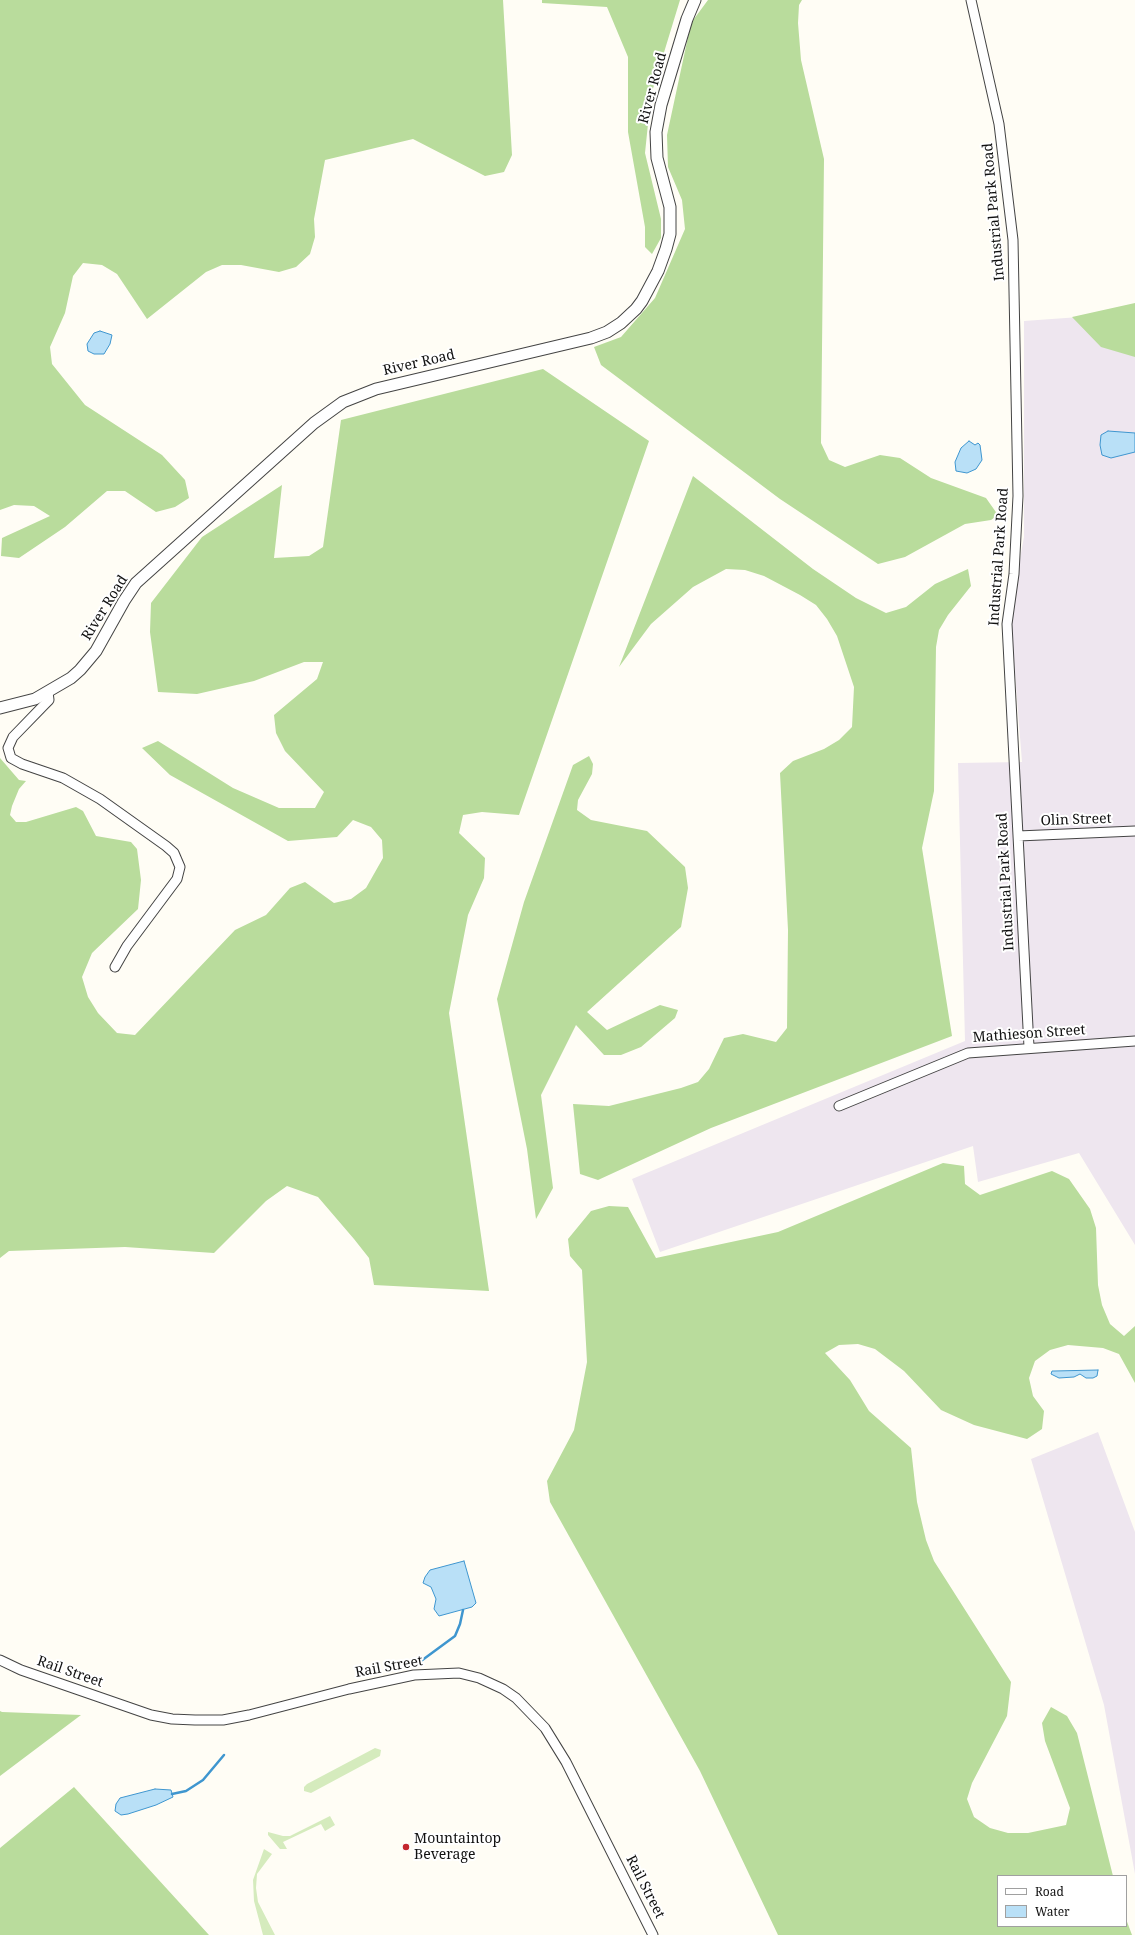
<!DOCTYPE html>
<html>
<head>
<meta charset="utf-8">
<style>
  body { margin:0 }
  #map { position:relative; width:1135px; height:1935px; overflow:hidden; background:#fffdf5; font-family:"Noto Serif",serif }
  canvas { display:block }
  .legend { position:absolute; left:997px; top:1875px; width:130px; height:52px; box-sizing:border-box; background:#fff; border:1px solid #a0a0a0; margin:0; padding:5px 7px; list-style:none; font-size:12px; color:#111 }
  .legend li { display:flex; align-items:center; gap:8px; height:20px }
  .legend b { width:20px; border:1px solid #a0a0a0 }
</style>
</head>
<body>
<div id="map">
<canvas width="1135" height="1935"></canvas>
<ul class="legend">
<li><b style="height:5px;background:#fff"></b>Road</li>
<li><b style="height:11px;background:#b9e0f7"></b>Water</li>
</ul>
</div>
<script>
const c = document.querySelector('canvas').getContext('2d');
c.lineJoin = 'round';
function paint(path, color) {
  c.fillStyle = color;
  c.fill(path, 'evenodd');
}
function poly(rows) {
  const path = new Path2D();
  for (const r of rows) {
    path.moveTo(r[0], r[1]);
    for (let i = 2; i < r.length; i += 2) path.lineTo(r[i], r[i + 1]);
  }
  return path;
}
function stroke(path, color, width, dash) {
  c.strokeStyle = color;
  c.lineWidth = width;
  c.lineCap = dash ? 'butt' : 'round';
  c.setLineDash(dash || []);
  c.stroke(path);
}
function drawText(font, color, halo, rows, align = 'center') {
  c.font = font + ' "Noto Serif",serif';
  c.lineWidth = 4;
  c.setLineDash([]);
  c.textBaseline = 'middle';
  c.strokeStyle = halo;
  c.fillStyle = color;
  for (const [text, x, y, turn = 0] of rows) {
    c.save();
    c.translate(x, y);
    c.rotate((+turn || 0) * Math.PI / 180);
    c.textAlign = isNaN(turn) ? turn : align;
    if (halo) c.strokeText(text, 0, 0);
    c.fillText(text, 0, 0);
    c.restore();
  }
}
paint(poly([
  [1135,313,1135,1245,1079,1153,978,1182,973,1146,660,1252,632,1179,965,1041,958,763,1022,762,1010,612,1024,537,1024,321],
  [1098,1432,1135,1532,1135,1874,1104,1705,1031,1459]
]), '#eee6ef');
paint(poly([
  [375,1748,381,1750,380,1756,311,1793,304,1791,304,1787,307,1784],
  [330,1816,335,1825,325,1831,321,1824,283,1842,287,1849,280,1849,268,1835,268,1832,283,1836,290,1836],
  [264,1849,272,1854,257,1874,256,1888,258,1902,275,1935,263,1935,254,1901,253,1880]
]), '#d5ebbd');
paint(poly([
  [0,0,503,0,512,155,504,172,485,176,413,139,325,160,314,219,315,237,310,254,296,267,279,272,241,265,222,265,206,272,147,319,117,274,102,265,83,263,73,276,65,313,50,347,52,364,85,405,162,455,185,480,189,498,175,507,156,512,125,491,107,491,65,527,19,558,1,556,2,538,50,516,34,506,14,505,0,510],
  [542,0,680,0,651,95,645,153,661,219,661,238,652,254,645,247,645,227,628,132,628,57,607,7,542,3],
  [708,0,802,0,799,5,798,23,801,60,824,159,821,443,829,460,845,467,880,455,900,458,931,478,986,498,998,515,991,520,965,524,905,557,878,564,780,499,601,365,594,347,621,337,655,298,685,229,682,200,668,167,667,135,691,23],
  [1135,303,1135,357,1101,347,1072,317],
  [543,369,649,441,519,815,482,812,463,815,459,833,485,858,484,878,468,915,449,1013,489,1291,374,1285,369,1258,354,1239,318,1197,287,1186,266,1201,214,1253,125,1247,9,1251,0,1258,0,758,19,780,26,781,19,789,12,806,10,815,16,822,26,822,76,807,83,811,96,836,131,842,137,849,141,880,138,909,92,953,82,977,88,997,98,1013,117,1033,135,1035,235,930,266,915,290,888,305,882,334,903,351,899,366,888,383,858,382,840,371,827,353,820,337,837,288,841,170,775,142,748,158,741,233,788,279,808,315,808,324,792,285,751,276,733,274,715,317,679,323,662,304,662,254,681,197,694,158,692,150,632,151,603,202,537,282,485,274,558,309,556,323,547,341,420],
  [693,476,813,569,856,598,886,613,906,607,935,584,968,569,971,586,948,615,939,630,936,647,934,791,922,848,952,1036,711,1128,598,1180,580,1174,573,1104,609,1106,681,1088,698,1082,709,1069,724,1038,743,1034,776,1042,787,1028,788,930,780,773,793,761,824,749,839,740,852,727,854,687,837,636,827,619,816,605,800,595,764,576,745,570,726,569,693,587,651,624,619,667],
  [589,756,593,764,592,774,578,800,577,810,591,820,647,831,685,867,688,888,681,927,587,1012,607,1030,660,1005,678,1010,675,1018,641,1047,621,1055,604,1055,576,1025,541,1095,553,1188,536,1219,527,1149,497,999,524,902,573,765],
  [943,1163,964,1166,965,1184,980,1195,1052,1171,1069,1179,1090,1209,1096,1228,1098,1285,1102,1305,1110,1324,1124,1336,1135,1326,1135,1383,1119,1354,1103,1348,1068,1345,1050,1350,1035,1361,1029,1378,1033,1396,1044,1411,1042,1429,1027,1439,974,1425,941,1410,904,1371,875,1349,858,1344,839,1345,825,1353,850,1380,869,1411,911,1448,917,1502,926,1540,934,1561,1011,1682,1007,1716,972,1783,967,1799,974,1817,990,1828,1008,1833,1028,1833,1066,1825,1070,1808,1045,1741,1042,1723,1051,1707,1067,1716,1077,1733,1113,1876,998,1876,998,1926,1126,1926,1126,1919,1132,1935,778,1935,700,1771,550,1502,547,1481,574,1430,587,1362,582,1270,570,1256,568,1239,591,1211,609,1206,628,1207,656,1258,778,1232],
  [0,1711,2,1712,81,1715,0,1776],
  [74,1787,209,1935,0,1935,0,1848]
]), '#b9dc9c');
const water = poly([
  [100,331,112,335,110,344,104,354,94,354,88,351,87,344,94,333,100,331],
  [1108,431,1135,433,1135,452,1111,458,1102,455,1100,445,1101,435,1108,431],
  [969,441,975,445,978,443,980,445,982,460,976,469,967,473,956,471,955,462,961,448,969,441],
  [1098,1370,1097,1376,1093,1378,1086,1378,1080,1374,1074,1377,1059,1378,1051,1374,1052,1371,1054,1371,1098,1370],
  [464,1561,476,1603,472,1607,439,1616,434,1609,436,1599,431,1587,423,1583,425,1577,430,1570,464,1561],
  [155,1789,171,1790,173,1797,156,1805,128,1814,121,1815,115,1811,116,1804,120,1798,155,1789]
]);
paint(water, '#b9e0f7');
stroke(water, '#3f96cf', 1);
stroke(poly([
  [421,1661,455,1636,460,1624,463,1610],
  [172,1794,186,1791,203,1780,224,1755]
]), '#3f96cf', 2.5);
const minor = poly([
  [971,0,999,124,1013,240,1018,496,1014,574,1007,624,1029,1047],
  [48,692,49,700,45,704,13,737,8,748,11,758,22,764,63,778,100,799,166,846,174,853,180,867,177,879,127,946,115,967],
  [1018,836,1135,831],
  [839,1106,968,1053,1135,1041],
  [0,1660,21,1670,151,1715,172,1719,195,1720,223,1720,249,1715,349,1689,414,1675,459,1673,479,1678,503,1689,516,1698,545,1728,566,1762,653,1935]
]);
const tertiary = poly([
  [0,708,35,699,71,678,80,670,96,651,124,601,136,583,314,423,343,402,376,389,591,338,607,332,621,323,636,309,642,301,658,271,666,249,670,234,670,207,657,158,656,132,661,105,687,19,695,0]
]);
stroke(minor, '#444', 11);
stroke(tertiary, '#444', 13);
stroke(minor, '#fff', 9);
stroke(tertiary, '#fff', 11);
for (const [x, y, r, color] of [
  [406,1847,4,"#c4262e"]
]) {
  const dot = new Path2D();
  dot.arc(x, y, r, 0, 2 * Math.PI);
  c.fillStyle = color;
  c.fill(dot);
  stroke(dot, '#fff', 1.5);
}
drawText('14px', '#111', '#fff', [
  ["River Road",653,88,-75],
  ["Industrial Park Road",994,212,-95],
  ["River Road",419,363,-13],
  ["Industrial Park Road",999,557,-86],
  ["River Road",105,608,-58],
  ["Olin Street",1076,820,-2],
  ["Industrial Park Road",1006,882,-93],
  ["Mathieson Street",1029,1034,-4],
  ["Rail Street",389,1667,-10],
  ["Rail Street",70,1672,19],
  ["Rail Street",645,1887,63]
]);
drawText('14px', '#111', '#fff', [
  ["Mountaintop",414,1839],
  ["Beverage",414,1855]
], 'left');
</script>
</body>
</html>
